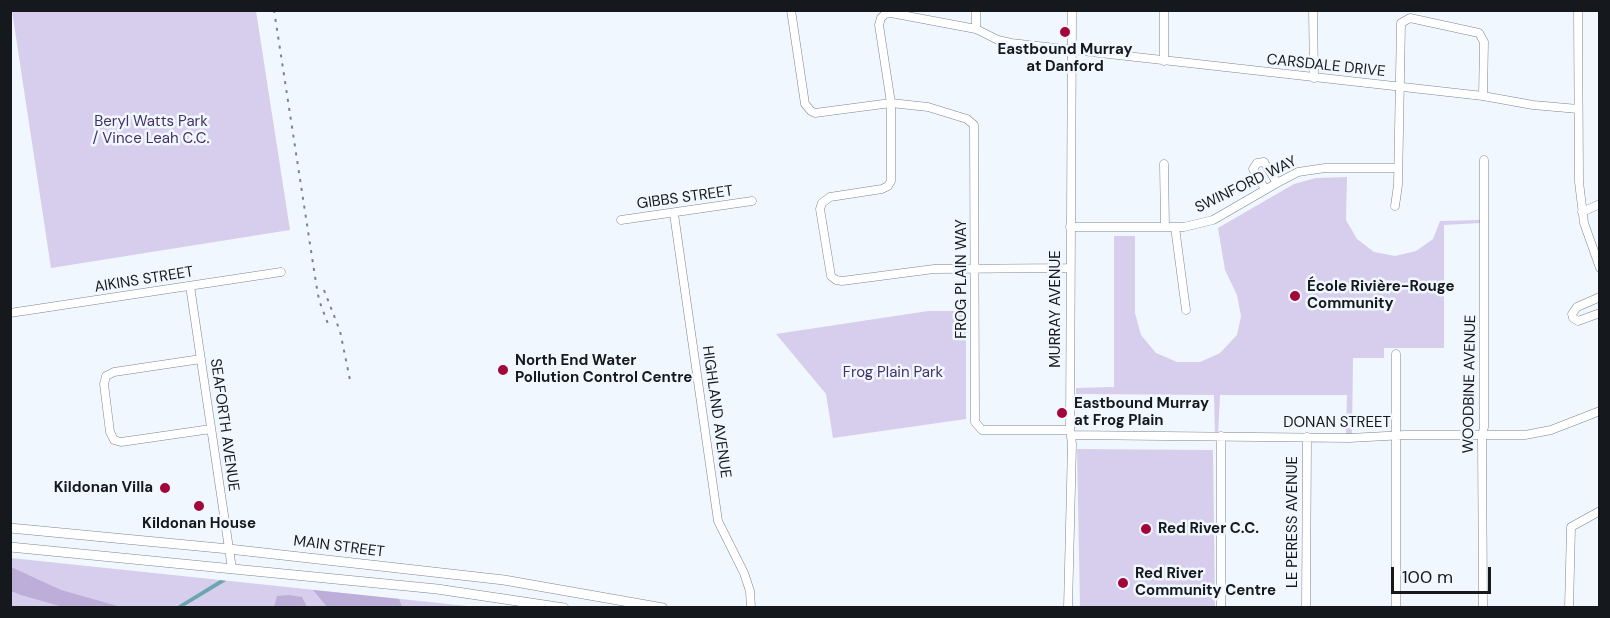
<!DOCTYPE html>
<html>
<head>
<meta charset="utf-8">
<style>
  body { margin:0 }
  #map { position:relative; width:1610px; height:618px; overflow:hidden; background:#f1f7fe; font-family:"DM Sans",sans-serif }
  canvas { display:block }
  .frame { position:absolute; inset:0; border:12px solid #15181c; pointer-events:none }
  .scale { position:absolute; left:1391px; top:567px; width:100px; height:27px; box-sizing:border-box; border:3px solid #15181c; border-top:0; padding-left:8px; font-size:18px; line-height:21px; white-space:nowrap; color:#15181c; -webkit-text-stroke:4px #f1f7fe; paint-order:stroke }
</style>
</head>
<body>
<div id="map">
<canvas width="1610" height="618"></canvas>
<div class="frame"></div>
<div class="scale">100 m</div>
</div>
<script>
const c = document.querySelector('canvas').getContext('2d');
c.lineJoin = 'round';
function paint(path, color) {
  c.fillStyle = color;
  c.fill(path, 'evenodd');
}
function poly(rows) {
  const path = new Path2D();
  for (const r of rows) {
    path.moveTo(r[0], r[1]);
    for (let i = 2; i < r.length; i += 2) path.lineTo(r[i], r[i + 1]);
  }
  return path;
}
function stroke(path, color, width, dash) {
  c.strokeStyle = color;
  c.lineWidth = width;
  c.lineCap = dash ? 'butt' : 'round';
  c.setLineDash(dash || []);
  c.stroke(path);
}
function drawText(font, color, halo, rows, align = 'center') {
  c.font = font + ' "DM Sans",sans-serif';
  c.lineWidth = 5;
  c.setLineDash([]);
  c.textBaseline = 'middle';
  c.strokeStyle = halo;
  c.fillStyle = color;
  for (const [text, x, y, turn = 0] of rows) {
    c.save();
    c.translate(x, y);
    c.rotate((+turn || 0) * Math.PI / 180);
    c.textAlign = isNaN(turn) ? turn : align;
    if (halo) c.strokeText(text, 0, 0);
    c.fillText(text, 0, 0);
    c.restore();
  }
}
paint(poly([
  [12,11,256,11,290,230,51,268],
  [1347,177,1346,220,1357,239,1374,252,1395,256,1416,251,1433,239,1440,221,1480,220,1480,223,1444,225,1444,348,1384,348,1384,358,1353,358,1352,435,1346,435,1347,395,1220,395,1218,436,1215,436,1214,395,1076,394,1076,388,1114,387,1114,236,1135,236,1135,313,1141,335,1156,353,1177,362,1200,362,1220,353,1237,335,1241,316,1237,295,1225,270,1218,228,1294,184,1316,178],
  [928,311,966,311,966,419,833,438,826,394,776,334],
  [1077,449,1213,450,1215,607,1080,607],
  [11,558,477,607,11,608]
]), '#d7cdec');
paint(poly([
  [11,567,61,590,121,607,63,607,21,595,11,591],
  [313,590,399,599,402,607,327,607],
  [289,595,302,597,307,607,274,607,277,596]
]), '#bcadd9');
paint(poly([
  [220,580,226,581,183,607,176,607]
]), '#6aa6ad');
const minor = poly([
  [791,10,805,104,811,111,815,113,891,103,928,107,967,119,974,125,975,422,982,430,1070,430],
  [1313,10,1314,78],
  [1578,10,1579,182,1584,223,1600,268],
  [976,29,976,10],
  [1164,61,1164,10],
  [1164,164,1165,227],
  [1265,189,1253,169,1257,163,1264,162,1277,183],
  [1395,206,1398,185,1401,23,1410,18,1479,33,1484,42,1483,96],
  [1582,212,1600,204],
  [674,214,718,521,744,573,750,591,751,608],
  [621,220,752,201],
  [1070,227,1184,227,1213,220,1277,183,1298,172,1325,168,1398,168],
  [1175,227,1186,310],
  [1070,268,934,269,842,281,836,280,831,276,820,209,822,203,830,197,882,189,888,186,891,181,891,103,879,25,881,18,885,14,891,13,976,29,998,40,1011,43,1483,96,1533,105,1578,109],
  [190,286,232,569],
  [1600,297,1577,307,1572,314,1573,318,1578,321,1600,313],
  [10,313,281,272],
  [201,359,114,372,106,376,104,384,110,432,114,440,121,442,211,429],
  [1071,435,1349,438,1405,435,1525,435,1551,430,1600,411],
  [1221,436,1221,608],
  [1068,608,1072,444,1070,430,1072,10],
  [1306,608,1307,437],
  [1396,608,1396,354],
  [1483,608,1482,436,1484,427,1484,160],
  [1569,608,1571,527,1600,511]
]);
const major = poly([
  [10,528,229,549,504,580,663,608],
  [10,547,437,589,564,608]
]);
stroke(minor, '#7d8691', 9);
stroke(major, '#7d8691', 10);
stroke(minor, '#fff', 8);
stroke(major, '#fff', 9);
stroke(poly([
  [274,10,316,283,319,300,328,324],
  [324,290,340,331,350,380]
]), '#7e8388', 2, [3, 6]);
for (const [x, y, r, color] of [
  [1065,32,6,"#a3063b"],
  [1295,296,6,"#a3063b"],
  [503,370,6,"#a3063b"],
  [1062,413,6,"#a3063b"],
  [165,488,6,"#a3063b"],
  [199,506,6,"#a3063b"],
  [1146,529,6,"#a3063b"],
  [1123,583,6,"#a3063b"]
]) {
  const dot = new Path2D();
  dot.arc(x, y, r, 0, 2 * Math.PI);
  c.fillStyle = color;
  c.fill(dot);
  stroke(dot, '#f1f7fe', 2);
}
drawText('bold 15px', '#15181c', '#f1f7fe', [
  ["Eastbound Murray",1065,50,"center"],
  ["at Danford",1065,67,"center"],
  ["École Rivière-Rouge",1307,287],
  ["Community",1307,304],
  ["North End Water",515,361],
  ["Pollution Control Centre",515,378],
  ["Eastbound Murray",1074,404],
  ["at Frog Plain",1074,421],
  ["Kildonan Villa",153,488,"right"],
  ["Kildonan House",199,524,"center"],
  ["Red River C.C.",1158,529],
  ["Red River",1135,574],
  ["Community Centre",1135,591]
], 'left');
drawText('15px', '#15181c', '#f1f7fe', [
  ["CARSDALE DRIVE",1326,66,6],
  ["SWINFORD WAY",1246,185,-26],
  ["GIBBS STREET",685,198,-8],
  ["FROG PLAIN WAY",962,279,-90],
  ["AIKINS STREET",144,280,-9],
  ["MURRAY AVENUE",1056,309,-90],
  ["WOODBINE AVENUE",1470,384,-89],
  ["HIGHLAND AVENUE",716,412,82],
  ["DONAN STREET",1337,423],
  ["SEAFORTH AVENUE",224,425,82],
  ["LE PERESS AVENUE",1293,522,-90],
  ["MAIN STREET",339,547,7]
]);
drawText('15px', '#453066', '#f1f7fe', [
  ["Beryl Watts Park",151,122],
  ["/ Vince Leah C.C.",151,139],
  ["Frog Plain Park",893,373]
]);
</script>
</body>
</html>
